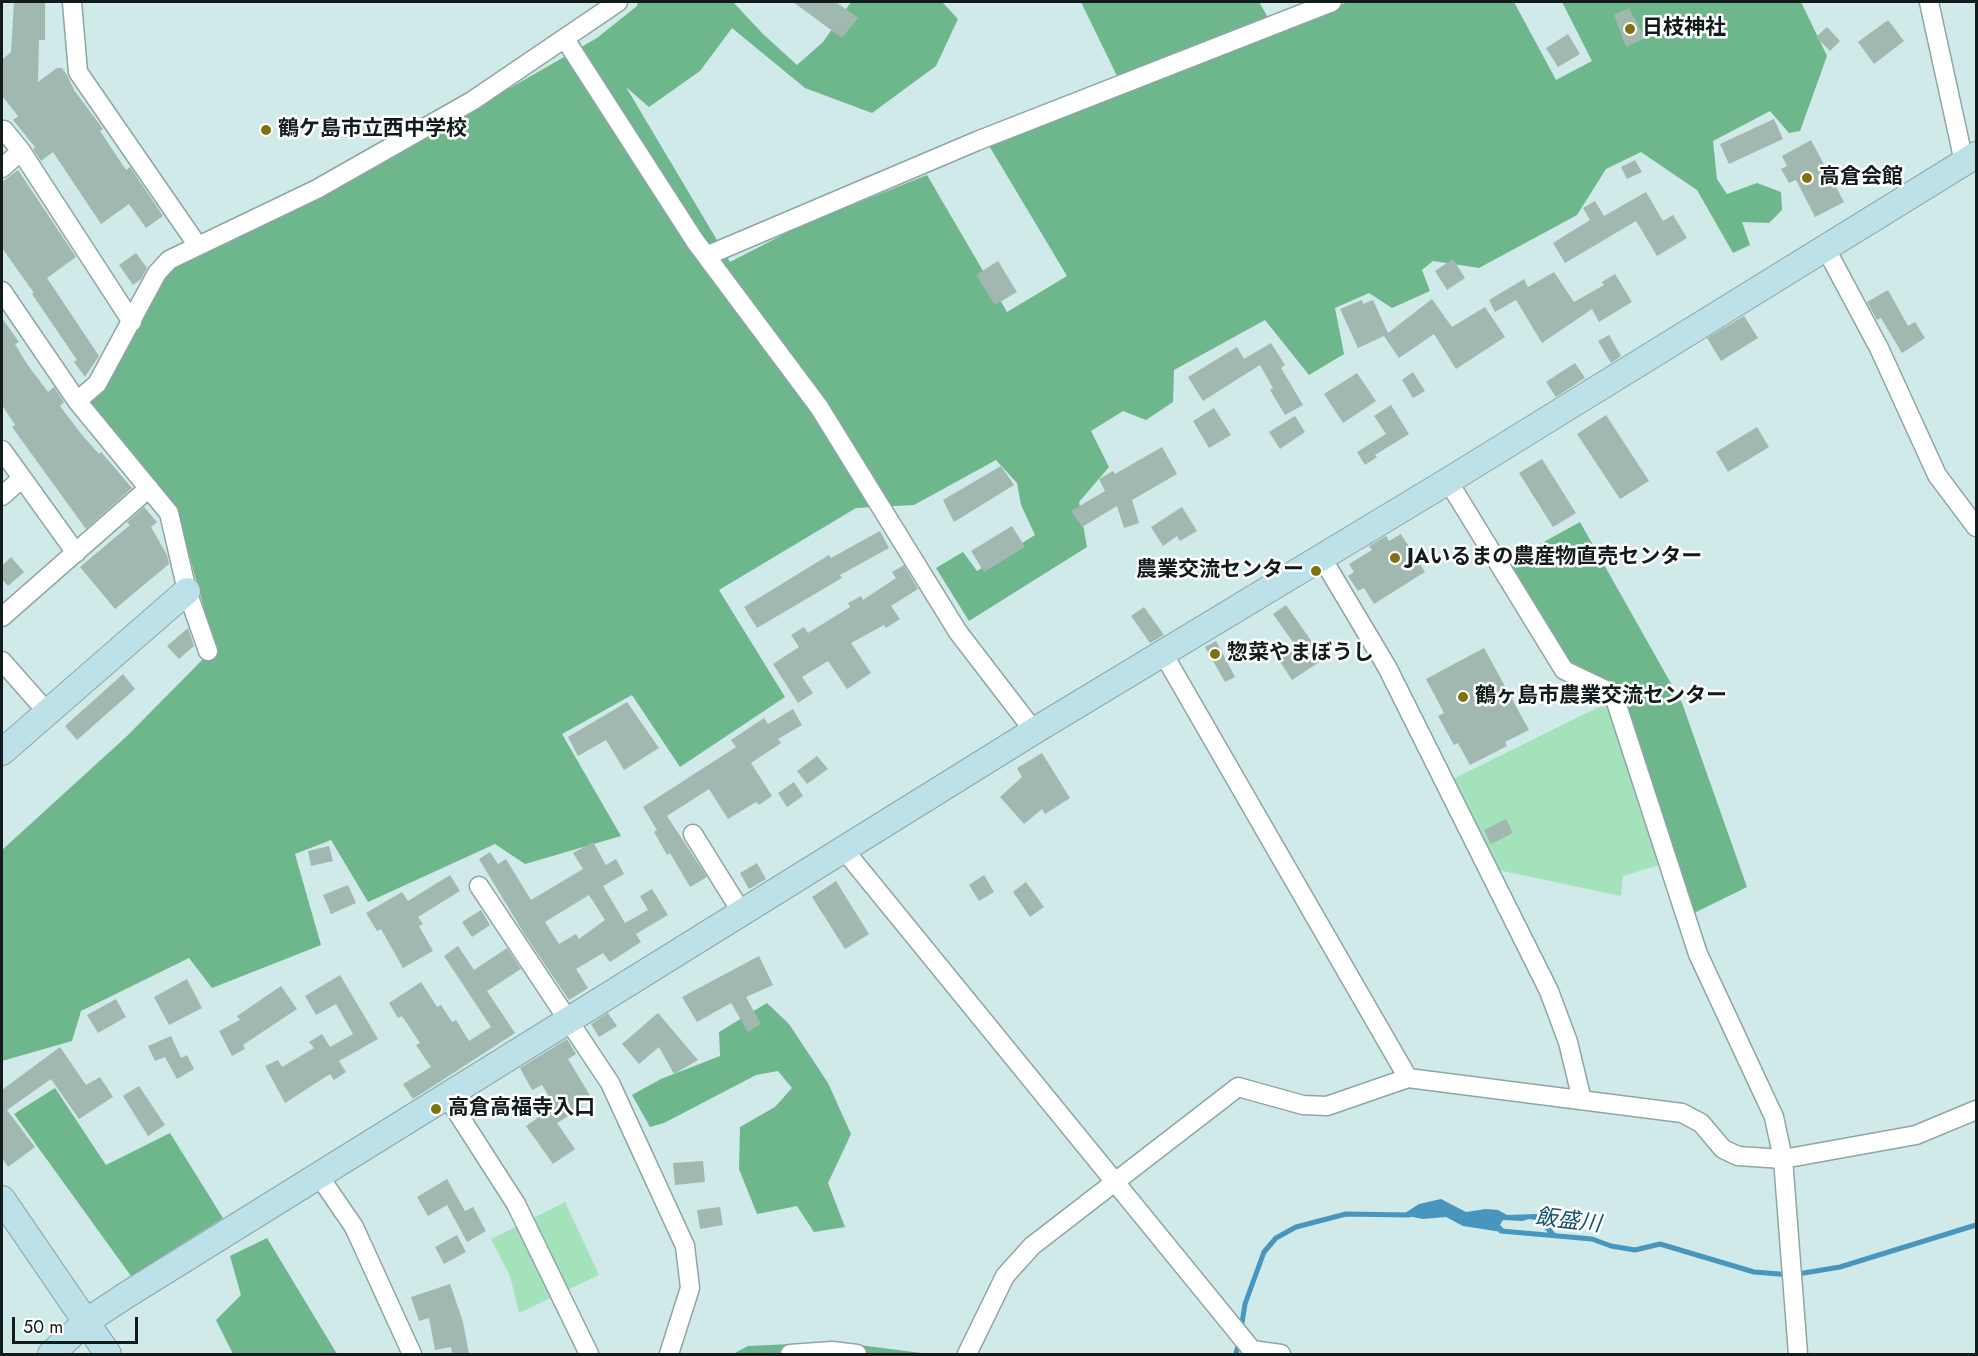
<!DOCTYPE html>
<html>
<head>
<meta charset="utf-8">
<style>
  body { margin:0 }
  #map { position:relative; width:1978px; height:1356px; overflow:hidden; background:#d0e9e9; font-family:Jost,sans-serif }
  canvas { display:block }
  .frame { position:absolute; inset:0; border:3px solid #131c1c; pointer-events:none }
  .scale { position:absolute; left:12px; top:1317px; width:126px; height:27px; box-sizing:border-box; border:3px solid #131c1c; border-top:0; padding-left:8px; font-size:18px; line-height:21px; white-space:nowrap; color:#131c1c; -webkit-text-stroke:4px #fff; paint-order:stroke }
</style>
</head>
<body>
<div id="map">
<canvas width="1978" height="1356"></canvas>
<div class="frame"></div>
<div class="scale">50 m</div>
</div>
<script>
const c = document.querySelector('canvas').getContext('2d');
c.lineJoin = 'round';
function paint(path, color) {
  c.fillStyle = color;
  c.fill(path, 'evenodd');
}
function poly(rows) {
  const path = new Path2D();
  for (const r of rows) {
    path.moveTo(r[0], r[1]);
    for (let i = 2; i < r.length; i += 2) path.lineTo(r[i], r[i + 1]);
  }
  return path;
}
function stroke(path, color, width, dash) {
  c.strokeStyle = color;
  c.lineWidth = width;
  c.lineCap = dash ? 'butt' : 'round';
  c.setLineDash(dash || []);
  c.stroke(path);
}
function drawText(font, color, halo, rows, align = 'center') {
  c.font = font + ' Jost,"Noto Sans JP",sans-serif';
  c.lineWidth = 5;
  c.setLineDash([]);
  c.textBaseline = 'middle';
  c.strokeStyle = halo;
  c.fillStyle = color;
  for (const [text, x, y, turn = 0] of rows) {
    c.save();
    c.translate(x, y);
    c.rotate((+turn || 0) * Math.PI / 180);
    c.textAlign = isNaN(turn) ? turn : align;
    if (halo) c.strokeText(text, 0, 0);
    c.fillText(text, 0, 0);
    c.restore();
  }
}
paint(poly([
  [1611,701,1662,864,1623,876,1621,896,1498,870,1453,779],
  [565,1202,599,1275,519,1313,510,1276,491,1239]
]), '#a4e2bc');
paint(poly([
  [638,2,733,2,762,33,797,65,823,42,851,2,942,2,958,19,936,66,872,113,805,88,732,28,700,71,649,107,626,87,730,262,798,227,927,175,1007,312,1067,276,988,144,1117,76,1081,2,1259,2,1275,30,1348,2,1514,2,1556,80,1592,61,1562,2,1801,2,1827,56,1800,131,1789,133,1770,111,1713,141,1717,179,1727,194,1757,183,1781,192,1782,210,1769,223,1742,222,1750,245,1733,253,1697,190,1641,152,1606,169,1577,215,1479,268,1433,261,1422,270,1430,291,1392,308,1369,293,1335,308,1344,354,1309,375,1265,320,1174,370,1173,402,1146,420,1123,411,1091,431,1109,467,1079,502,1087,547,969,621,936,568,963,552,977,571,1035,535,1021,505,1017,483,996,460,914,505,856,508,719,590,785,697,680,767,632,695,562,734,621,836,525,864,495,844,368,902,331,840,295,854,321,945,212,988,189,958,81,1011,72,1041,2,1061,2,850,127,736,215,647,175,505,90,403,164,277,178,264,364,172,597,38,637,6],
  [1580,522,1682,703,1747,887,1686,917,1615,699,1564,670,1502,565],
  [767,1003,789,1024,828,1083,851,1134,828,1183,845,1227,814,1232,797,1206,757,1214,739,1169,740,1127,775,1107,792,1088,778,1071,756,1075,664,1123,650,1127,632,1095,661,1079,720,1056,719,1032],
  [55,1088,106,1165,170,1133,223,1218,131,1276,14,1114],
  [267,1238,337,1354,233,1354,216,1320,241,1295,230,1256],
  [836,1342,929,1354,733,1354,748,1346]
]), '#6eb68c');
paint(poly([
  [1441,1199,1466,1212,1486,1209,1498,1210,1507,1215,1536,1214,1544,1218,1555,1233,1567,1239,1552,1237,1536,1220,1529,1219,1522,1221,1503,1220,1500,1225,1508,1233,1463,1226,1446,1217,1423,1219,1402,1215,1419,1204]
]), '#4896bd');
stroke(poly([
  [1501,1231,1592,1239,1611,1246,1635,1250,1660,1244,1754,1272,1792,1275,1840,1267,1976,1225],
  [1241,1329,1245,1304,1264,1252,1276,1238,1296,1227,1346,1214,1409,1215],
  [1236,1354,1239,1341]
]), '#4896bd', 5);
paint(poly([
  [14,2,45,2,45,40,39,40,38,82,57,68,62,68,67,75,74,90,103,129,100,131,126,170,130,167,163,216,146,228,129,204,101,224,53,152,41,161,33,149,35,147,13,120,18,116,2,96,2,60,11,52],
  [793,2,836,2,858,18,842,38],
  [1629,8,1645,38,1626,47,1614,15],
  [1888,20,1904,41,1874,64,1858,42],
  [1827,27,1840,41,1830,51,1816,37],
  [1568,34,1580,54,1558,67,1546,48],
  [1774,119,1783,139,1729,164,1720,144],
  [1811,140,1844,202,1815,217,1796,180,1789,183,1781,169,1787,166,1782,156],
  [1635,160,1642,172,1627,179,1621,167],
  [18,170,76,257,47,278,99,356,85,377,74,362,77,360,32,294,34,293,2,248,2,182],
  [1646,192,1663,221,1673,215,1687,238,1657,256,1636,221,1565,263,1553,243,1590,220,1583,208,1595,201,1604,216],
  [136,253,147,268,141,279,133,285,119,265],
  [1453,259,1465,278,1447,290,1435,271],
  [998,261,1017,292,995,305,976,275],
  [1554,272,1574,302,1604,285,1602,282,1615,274,1632,302,1599,322,1592,309,1542,343,1516,300,1495,312,1489,300,1524,279,1528,287],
  [1888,290,1908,326,1915,322,1925,338,1902,353,1881,318,1877,320,1867,302],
  [1432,299,1452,327,1485,307,1505,337,1456,369,1434,334,1399,358,1384,336,1358,348,1340,309,1362,300,1363,304,1373,300,1388,333],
  [1744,316,1758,338,1721,361,1707,338],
  [2,318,19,342,15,344,27,364,48,392,54,387,64,402,60,406,82,435,99,454,101,452,132,488,86,529,12,427,15,425,2,405],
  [1609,335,1621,356,1611,363,1598,341],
  [1271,343,1285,365,1281,368,1303,405,1285,415,1270,390,1273,388,1260,365,1203,401,1188,377,1237,347,1244,359],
  [1575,363,1585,378,1556,397,1546,382],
  [1413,372,1425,391,1413,398,1402,380],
  [1357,373,1376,401,1343,423,1324,394],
  [1391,405,1409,434,1375,455,1377,457,1365,465,1357,452,1386,434,1374,416],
  [1214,408,1231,435,1209,448,1193,421],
  [1606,415,1649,481,1620,499,1577,434],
  [1295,416,1305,432,1280,449,1269,432],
  [1757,427,1769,447,1728,472,1716,452],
  [1162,447,1177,474,1132,500,1139,523,1124,528,1117,506,1082,527,1071,511,1105,491,1099,479,1113,471,1115,474],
  [1542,459,1576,513,1553,527,1519,473],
  [1001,466,1014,485,954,522,943,500],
  [144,507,157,522,151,527,167,555,169,564,115,609,80,567,130,525,127,522],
  [1182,507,1197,531,1180,541,1177,536,1163,546,1151,527],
  [1012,526,1025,547,984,572,971,551],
  [880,531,889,548,840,575,842,578,757,628,744,607,829,555,831,558],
  [1401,534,1425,572,1374,604,1364,588,1358,591,1348,576,1354,572,1349,564,1372,550,1369,546,1386,536,1389,541],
  [11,557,24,572,8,586,2,579,2,566],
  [904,565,918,589,891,606,900,619,886,628,884,625,851,643,871,673,847,689,828,661,802,677,813,693,798,703,773,664,799,647,791,635,804,627,808,633,850,607,848,603,861,596,863,600,896,578,892,572],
  [1286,605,1324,659,1292,680,1277,657,1295,645,1273,614],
  [1144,607,1164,635,1150,643,1131,616],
  [188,628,194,646,179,659,167,646],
  [1216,641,1235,677,1225,682,1205,647],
  [1484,648,1529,730,1505,742,1507,746,1470,765,1458,743,1454,745,1438,716,1444,713,1426,679],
  [123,674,135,689,77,740,65,726],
  [627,702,659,748,624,770,606,740,578,756,568,737],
  [793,709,802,725,778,739,781,743,751,763,772,796,759,805,756,802,728,819,709,789,667,816,707,877,690,887,670,853,667,855,654,832,657,830,643,807,736,747,731,740,764,718,768,724],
  [1042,753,1070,798,1045,814,1042,809,1024,824,1000,797,1022,777,1017,768],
  [817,756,828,769,807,784,797,771],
  [794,782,803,796,787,807,778,793],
  [1506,819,1513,833,1491,844,1484,830],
  [593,842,606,865,616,859,624,874,603,886,625,923,648,910,640,896,652,889,668,915,636,934,641,942,610,962,603,953,576,969,588,988,569,1000,525,935,479,859,490,852,498,864,506,859,531,900,583,869,573,853],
  [589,895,605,920,579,939,576,934,559,944,545,922],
  [329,846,333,861,311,866,308,851],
  [757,863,766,879,749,889,740,873],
  [450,875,460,891,418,917,423,924,419,926,433,951,403,968,381,929,377,931,366,913,402,892,408,901],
  [984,875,994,892,979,901,969,885],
  [836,881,869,934,845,949,812,897],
  [1026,882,1044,907,1030,917,1013,892],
  [348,885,356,903,331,914,323,895],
  [481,910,490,925,472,937,462,922],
  [458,946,474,970,507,948,521,969,487,991,515,1033,413,1099,403,1084,431,1067,416,1045,420,1043,402,1016,398,1018,389,1003,421,982,437,1007,441,1005,452,1022,456,1020,469,1041,491,1027,444,956],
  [759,956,773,985,746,997,761,1024,748,1032,731,1003,697,1022,682,997],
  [340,975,378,1039,339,1061,346,1072,334,1080,330,1074,285,1103,265,1066,278,1060,282,1067,314,1048,309,1042,322,1034,330,1047,353,1034,336,1004,316,1015,305,996],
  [187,979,202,1008,169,1025,154,997],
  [281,986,297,1009,243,1045,245,1049,232,1056,219,1031,240,1020,237,1016],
  [116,999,126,1017,98,1033,87,1015],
  [608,1013,617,1026,599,1037,591,1024],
  [658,1013,698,1060,674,1074,659,1047,639,1064,622,1044],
  [171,1036,181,1058,187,1055,194,1069,177,1079,165,1057,155,1061,148,1046],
  [567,1039,576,1054,568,1059,591,1097,580,1103,583,1107,557,1123,575,1149,553,1164,526,1126,555,1106,542,1085,532,1090,520,1068],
  [60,1047,86,1085,100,1077,113,1097,79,1119,51,1079,7,1110,35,1147,8,1167,2,1158,2,1090],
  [139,1086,165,1125,148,1136,123,1096],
  [703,1161,705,1182,675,1185,673,1163],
  [447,1179,465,1211,473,1207,486,1231,467,1242,447,1205,428,1216,417,1197],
  [720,1207,723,1225,700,1229,697,1210],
  [457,1235,466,1252,444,1264,435,1247],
  [450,1284,463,1322,469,1354,452,1354,451,1347,435,1350,429,1318,419,1321,411,1297]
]), '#a1b8b1');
const street = poly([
  [72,2,78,72,198,246],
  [1929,2,1964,162],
  [565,39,695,241,819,407,958,632,1034,731],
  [4,130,21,151],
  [2,168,21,151,132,322],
  [1826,249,1879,348,1937,475,1976,527],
  [706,256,977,141,1332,2],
  [2,291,77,401,169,513,187,591,208,651],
  [77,401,97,384,157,273,169,260,317,189,472,101,618,2],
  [2,450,76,553],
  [1448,481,1564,670,1608,691,1615,699,1698,954,1774,1117,1783,1159,1798,1354],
  [2,496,21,479],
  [1322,558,1387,667,1549,991,1568,1042,1582,1100],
  [2,617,149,488],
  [1164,655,1408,1078],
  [2,661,47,712],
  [693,834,742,913],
  [845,851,1252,1350,1281,1354],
  [479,886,610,1083,685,1246,690,1288,669,1354],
  [446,1095,516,1204,589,1354],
  [319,1176,354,1227,412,1354],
  [790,1354,832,1351,857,1354],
  [967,1354,1005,1276,1032,1246,1238,1087,1303,1105,1327,1106,1408,1078,1682,1113,1701,1123,1723,1149,1738,1156,1783,1159,1916,1135,1976,1110]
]);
const secondary = poly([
  [2,752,187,591],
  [2,1199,108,1354],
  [51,1354,87,1321,128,1294,1034,731,1448,481,1976,155]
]);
stroke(street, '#8ea6a6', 21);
stroke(secondary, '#8ea6a6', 28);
stroke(street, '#fff', 18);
stroke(secondary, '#bde1e8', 26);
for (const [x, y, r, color] of [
  [1630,29,6,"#7f7110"],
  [266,130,6,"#7f7110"],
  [1807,178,6,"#7f7110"],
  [1395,558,6,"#7f7110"],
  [1316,571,6,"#7f7110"],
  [1215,654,6,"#7f7110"],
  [1463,697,6,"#7f7110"],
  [436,1109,6,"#7f7110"]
]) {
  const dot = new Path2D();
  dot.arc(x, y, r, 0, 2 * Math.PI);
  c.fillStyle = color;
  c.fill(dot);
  stroke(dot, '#fff', 2);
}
drawText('bold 21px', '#131c1c', '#fff', [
  ["日枝神社",1642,29],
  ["鶴ケ島市立西中学校",278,130],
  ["高倉会館",1819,178],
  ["JAいるまの農産物直売センター",1407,558],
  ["農業交流センター",1304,571,"right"],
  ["惣菜やまぼうし",1227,654],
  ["鶴ヶ島市農業交流センター",1475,697],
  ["高倉高福寺入口",448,1109]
], 'left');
drawText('italic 22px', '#16536f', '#fff', [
  ["飯盛川",1568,1222,7]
]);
</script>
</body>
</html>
